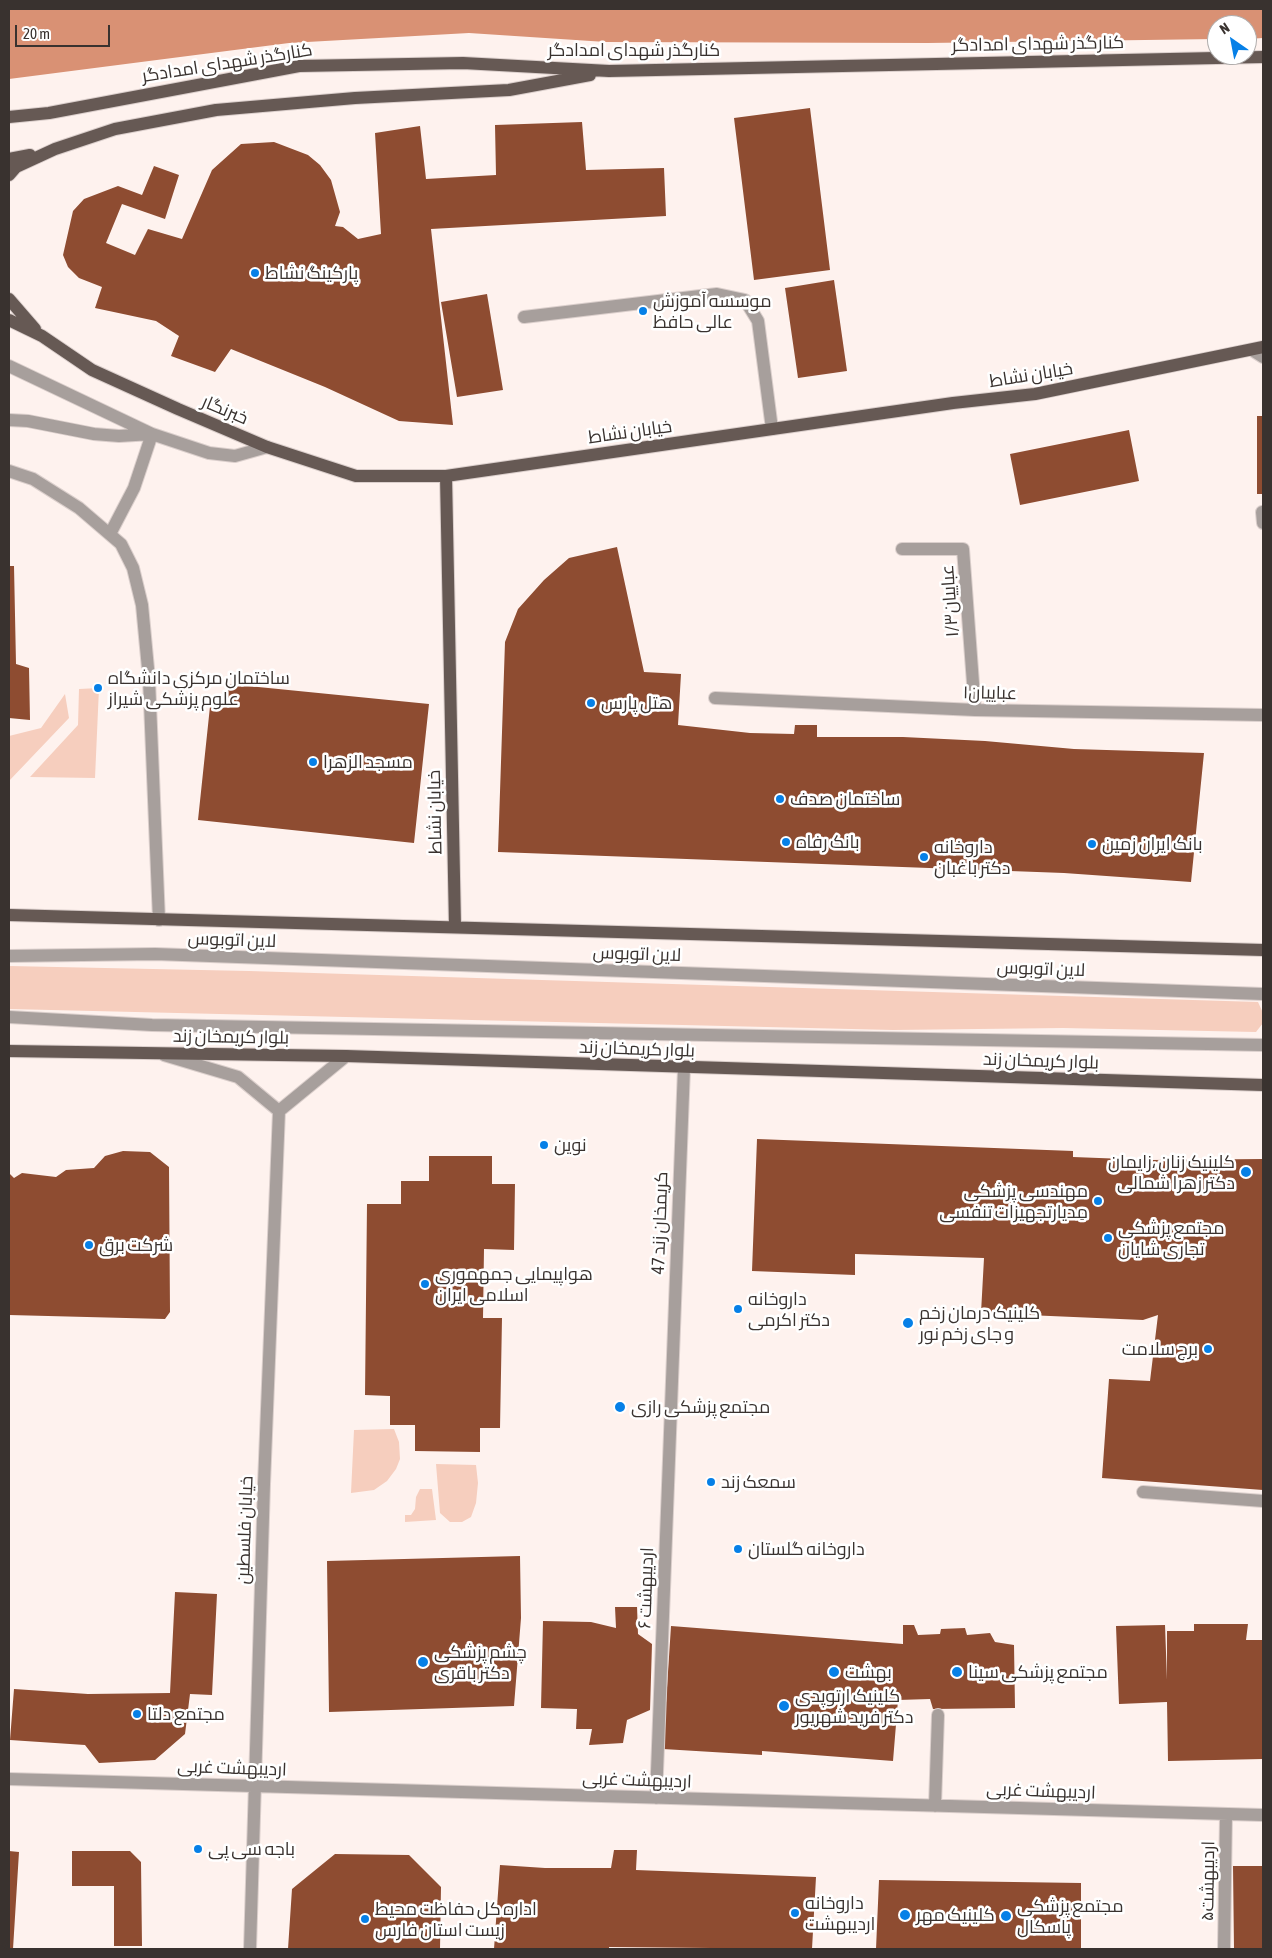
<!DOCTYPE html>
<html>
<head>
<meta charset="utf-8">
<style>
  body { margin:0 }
  #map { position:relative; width:1272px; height:1958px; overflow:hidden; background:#fef2ee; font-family:"Asap Condensed",sans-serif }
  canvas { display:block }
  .frame { position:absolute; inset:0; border:10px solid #39322f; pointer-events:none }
  .north { position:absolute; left:1207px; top:15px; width:50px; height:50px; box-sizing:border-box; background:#fff; border:1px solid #b0adac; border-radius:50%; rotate:327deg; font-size:14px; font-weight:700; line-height:20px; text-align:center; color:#39322f }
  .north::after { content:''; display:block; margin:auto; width:18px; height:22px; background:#0680e7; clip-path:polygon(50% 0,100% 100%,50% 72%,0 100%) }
  .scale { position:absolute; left:15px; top:25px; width:95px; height:22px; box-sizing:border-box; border:2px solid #39322f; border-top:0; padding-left:6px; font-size:15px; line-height:18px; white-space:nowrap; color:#39322f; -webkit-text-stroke:4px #fff; paint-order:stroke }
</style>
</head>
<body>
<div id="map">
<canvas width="1272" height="1958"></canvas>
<div class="frame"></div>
<div class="north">N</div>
<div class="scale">20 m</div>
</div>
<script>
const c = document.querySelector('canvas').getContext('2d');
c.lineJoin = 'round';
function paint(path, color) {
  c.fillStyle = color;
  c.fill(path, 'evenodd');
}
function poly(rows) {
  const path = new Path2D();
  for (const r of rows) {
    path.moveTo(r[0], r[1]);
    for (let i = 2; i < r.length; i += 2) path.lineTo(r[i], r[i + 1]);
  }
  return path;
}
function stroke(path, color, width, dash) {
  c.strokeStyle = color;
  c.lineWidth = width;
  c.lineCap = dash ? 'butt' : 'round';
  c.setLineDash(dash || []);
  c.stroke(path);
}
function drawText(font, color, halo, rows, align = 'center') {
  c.font = font + ' "Asap Condensed",Cairo,sans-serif';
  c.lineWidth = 5;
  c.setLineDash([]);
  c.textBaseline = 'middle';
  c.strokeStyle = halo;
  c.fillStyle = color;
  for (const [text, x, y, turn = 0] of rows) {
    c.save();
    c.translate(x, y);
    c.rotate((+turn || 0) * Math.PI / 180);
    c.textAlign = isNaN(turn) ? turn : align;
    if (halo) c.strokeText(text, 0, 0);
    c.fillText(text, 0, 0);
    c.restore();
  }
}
paint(poly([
  [99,688,95,778,30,777,78,725,79,689],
  [65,694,69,718,9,781,9,736,41,728],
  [9,966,249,971,1258,1002,1263,1013,1263,1023,1256,1032,1063,1028,893,1030,9,1009],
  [394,1429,399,1442,400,1459,396,1469,387,1481,374,1490,351,1493,354,1430],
  [436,1464,476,1465,478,1483,476,1503,471,1517,462,1522,450,1522,440,1513],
  [420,1489,432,1489,436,1520,405,1522,405,1515,411,1515,415,1509,416,1497]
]), '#f6cebe');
paint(poly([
  [9,9,1263,9,1263,38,1247,39,1247,25,1217,25,1217,39,928,43,606,42,469,33,289,43,9,79]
]), '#d99174');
paint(poly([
  [810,108,830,270,754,280,734,118],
  [582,122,586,170,664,168,666,216,431,229,453,425,399,421,325,387,231,349,215,372,171,356,179,336,156,321,95,308,102,287,79,278,68,267,63,255,73,211,84,199,118,186,142,195,154,166,179,175,165,219,122,204,106,243,135,255,148,229,182,239,212,170,241,144,274,142,308,155,320,165,331,180,340,212,335,226,343,227,358,239,381,234,375,133,420,126,426,179,496,175,495,125],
  [834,280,847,371,798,378,785,288],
  [487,294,503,390,457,397,441,302],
  [1257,416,1263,416,1263,494,1257,494],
  [1129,430,1139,481,1020,505,1010,454],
  [617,547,644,672,681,674,678,725,750,733,794,734,795,725,817,725,817,737,903,737,985,741,1074,749,1204,753,1191,882,1064,873,498,852,505,642,518,609,544,580,569,558],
  [9,566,14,566,16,664,29,668,30,720,9,718],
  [228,684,429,704,414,843,198,820,211,697,227,698],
  [757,1139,1073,1151,1073,1157,1151,1160,1263,1159,1263,1490,1102,1478,1109,1379,1150,1381,1158,1315,1143,1320,981,1313,984,1258,855,1254,855,1275,752,1271],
  [123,1151,150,1152,169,1167,170,1312,165,1319,9,1315,9,1173,14,1178,22,1173,56,1177,66,1170,94,1168,105,1156],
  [429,1156,492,1156,492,1184,515,1184,514,1250,484,1249,483,1318,502,1318,500,1428,480,1428,480,1452,415,1451,415,1425,390,1425,390,1396,365,1395,367,1204,401,1204,401,1181,429,1181],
  [520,1556,521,1618,514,1706,329,1712,327,1561],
  [175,1592,217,1594,212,1695,190,1694,185,1734,155,1760,99,1763,85,1745,10,1740,14,1689,88,1694,170,1693],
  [615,1607,637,1607,638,1634,652,1644,650,1710,627,1720,623,1743,589,1745,592,1729,576,1729,577,1709,541,1708,543,1621,591,1622,616,1628],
  [1194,1624,1248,1624,1246,1640,1263,1640,1263,1759,1168,1761,1167,1702,1119,1704,1116,1626,1165,1625,1167,1680,1167,1631,1194,1631],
  [903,1625,914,1625,918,1635,940,1634,941,1629,965,1628,967,1635,990,1633,995,1642,1014,1645,1015,1708,933,1709,930,1699,898,1700,893,1761,762,1751,762,1755,663,1749,671,1626,903,1644],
  [614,1850,637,1850,636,1870,816,1877,812,1949,609,1947,609,1949,494,1949,500,1865,545,1868,611,1868],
  [9,1851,19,1852,13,1949,9,1949],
  [72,1851,130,1851,141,1862,142,1946,114,1946,114,1886,72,1886],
  [335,1854,409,1855,441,1887,440,1949,288,1949,292,1889],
  [1233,1866,1263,1866,1263,1949,1234,1949],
  [879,1880,1081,1883,1081,1949,876,1949]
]), '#8e4c31');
const minor = poly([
  [524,317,717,294,745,300,758,321,772,429],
  [1252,350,1263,357],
  [9,366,152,434,209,453,235,456,267,447],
  [9,420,28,421,94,434,119,436,152,434,134,488,110,534],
  [9,471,33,479,79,508,121,544,133,568,142,605,149,679,159,920],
  [1262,512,1263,523],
  [902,549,963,549,975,710],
  [715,698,975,710,1263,715],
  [9,956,155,954,1263,994],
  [9,1017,152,1025,1263,1045],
  [164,1055,238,1077,279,1111],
  [279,1111,346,1056],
  [1143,1492,1263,1501],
  [9,1779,1263,1815],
  [656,1798,684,1068],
  [935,1806,938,1715],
  [250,1949,264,1484,279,1111],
  [1224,1949,1226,1814]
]);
const major = poly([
  [9,117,49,113,299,66,463,63,609,71,1263,57],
  [9,159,30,155],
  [9,175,16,167,55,149,115,129,216,110,355,98,509,90,590,75],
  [9,299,35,329],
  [9,320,42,336,92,370,178,409,267,447,356,476,446,476,953,403,1035,394,1263,347],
  [446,476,455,926],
  [9,915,1263,950],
  [9,1051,346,1056,1263,1085]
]);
stroke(minor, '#dbcfcc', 14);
stroke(major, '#dbcfcc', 14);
stroke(minor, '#a79f9c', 12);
stroke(major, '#665954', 12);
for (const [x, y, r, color] of [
  [255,273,5,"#0680e7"],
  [643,311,5,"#0680e7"],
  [98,688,5,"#0680e7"],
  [591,703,5,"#0680e7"],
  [313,762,5,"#0680e7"],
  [780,799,5,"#0680e7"],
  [786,842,5,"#0680e7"],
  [1092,844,5,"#0680e7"],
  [924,857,5,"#0680e7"],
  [544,1145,5,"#0680e7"],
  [1246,1172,6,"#0680e7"],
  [1098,1201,5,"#0680e7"],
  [1108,1238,5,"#0680e7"],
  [89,1245,5,"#0680e7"],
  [425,1284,5,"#0680e7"],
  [738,1309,5,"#0680e7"],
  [908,1323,6,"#0680e7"],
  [1208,1349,5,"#0680e7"],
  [620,1407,6,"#0680e7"],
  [711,1482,5,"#0680e7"],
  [738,1549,5,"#0680e7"],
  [423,1662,6,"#0680e7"],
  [834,1672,6,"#0680e7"],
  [957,1672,6,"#0680e7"],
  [784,1706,6,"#0680e7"],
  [137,1714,5,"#0680e7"],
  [198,1849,5,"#0680e7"],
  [795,1913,5,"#0680e7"],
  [905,1915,6,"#0680e7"],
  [1006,1916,6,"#0680e7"],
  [365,1919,5,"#0680e7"]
]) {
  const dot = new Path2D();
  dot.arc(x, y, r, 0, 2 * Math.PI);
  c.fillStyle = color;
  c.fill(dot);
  stroke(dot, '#fff', 2);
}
drawText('18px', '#39322f', '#fff', [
  ["کنارگذر شهدای امدادگر",1038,44,-1],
  ["کنارگذر شهدای امدادگر",634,50],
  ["کنارگذر شهدای امدادگر",227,63,-9],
  ["خیابان نشاط",1031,375,-9],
  ["خبرنگار",225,410,23],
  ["خیابان نشاط",630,432,-8],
  ["عباییان۱/۳",950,601,-94],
  ["عباییان۱",990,693,1],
  ["خیابان نشاط",435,812,-91],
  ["لاین اتوبوس",232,940,2],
  ["لاین اتوبوس",637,954,2],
  ["لاین اتوبوس",1041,969,2],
  ["بلوار کریمخان زند",231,1037,1],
  ["بلوار کریمخان زند",637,1049,2],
  ["بلوار کریمخان زند",1041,1061,2],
  ["47 کریمخان زند",660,1223,-88],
  ["خیابان فلسطین",245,1530,-88],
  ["۶ اردیبهشت",646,1588,-88],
  ["اردیبهشت غربی",232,1768,2],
  ["اردیبهشت غربی",637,1780,2],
  ["اردیبهشت غربی",1041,1791,2],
  ["اردیبهشت۵",1208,1881,-89]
]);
drawText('18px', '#39322f', '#fff', [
  ["پارکینگ نشاط",265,273],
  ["موسسه آموزش",653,301],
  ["عالی حافظ",653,322],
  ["ساختمان مرکزی دانشگاه",108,678],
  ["علوم پزشکی شیراز",108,699],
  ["هتل پارس",601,703],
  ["مسجد الزهرا",323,762],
  ["ساختمان صدف",790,799],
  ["بانک رفاه",796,842],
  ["بانک ایران زمین",1102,844],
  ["داروخانه",934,847],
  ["دکتر باغبان",934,868],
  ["نوین",554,1145],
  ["کلینیک زنان ،زایمان",1235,1162,"right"],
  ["دکتر زهرا شمالی",1235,1183,"right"],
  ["مهندسی پزشکی",1088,1191,"right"],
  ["مِدیارتجهیزات تنفسی",1088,1212,"right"],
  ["مجتمع پزشکی",1118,1228],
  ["تجاری شایان",1118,1249],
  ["شرکت برق",99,1245],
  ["هواپیمایی جمهموری",435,1274],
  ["اسلامی ایران",435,1295],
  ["داروخانه",748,1299],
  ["دکتر اکرمی",748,1320],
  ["کلینیک درمان زخم",919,1313],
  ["و جای زخم نور",919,1334],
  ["برج سلامت",1198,1349,"right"],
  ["مجتمع پزشکی رازی",631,1407],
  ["سمعک زند",721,1482],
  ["داروخانه گلستان",748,1549],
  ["چشم پزشکی",434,1652],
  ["دکتر باقری",434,1673],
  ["بهشت",845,1672],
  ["مجتمع پزشکی سینا",968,1672],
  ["کلینیک ارتوپدی",795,1696],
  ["دکتر فرید شهریور",795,1717],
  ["مجتمع دلتا",147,1714],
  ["باجه سی پی",208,1849],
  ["داروخانه",805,1903],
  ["اردیبهشت",805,1924],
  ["مجتمع پزشکی",1017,1906],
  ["پاسکال",1017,1927],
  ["اداره کل حفاظت محیط",375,1909],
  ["زیست استان فارس",375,1930],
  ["کلینیک مهر",916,1915]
], 'left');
</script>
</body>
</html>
